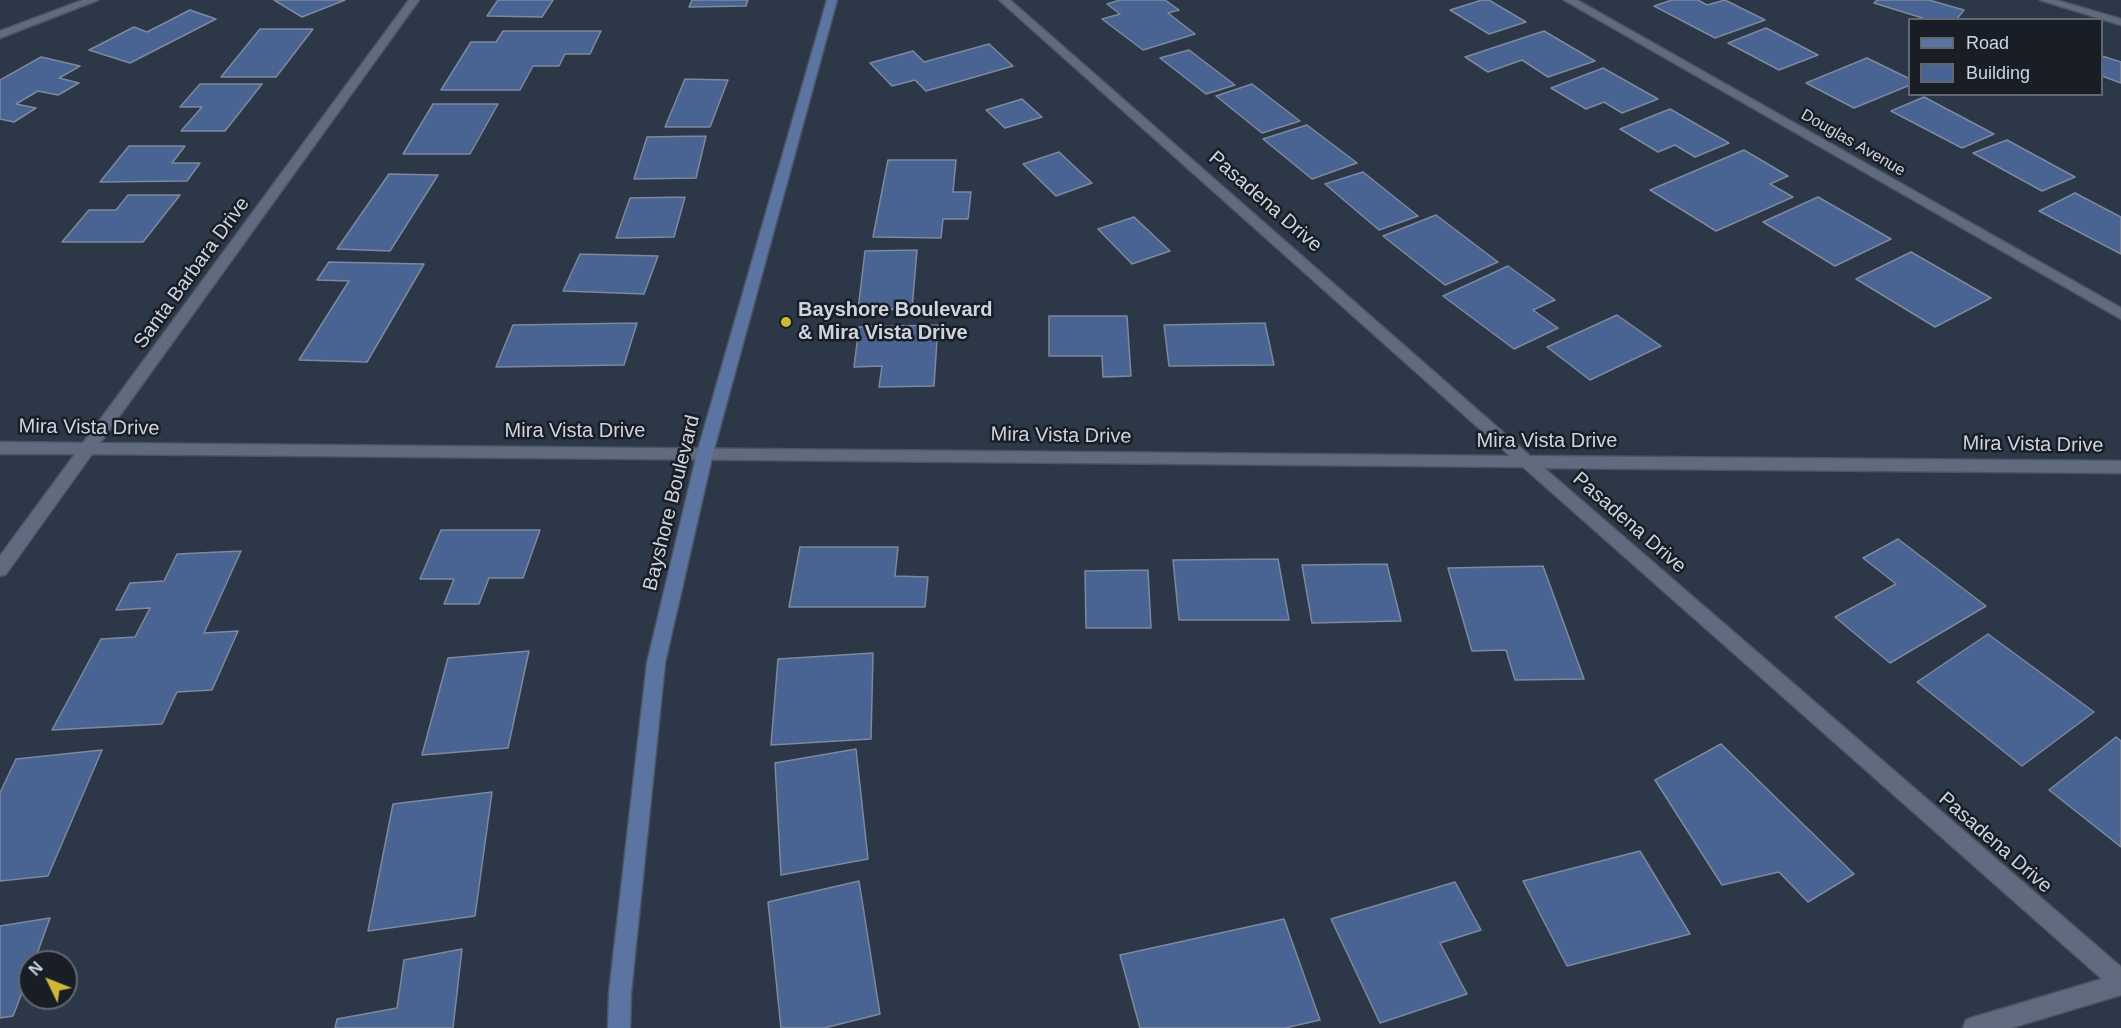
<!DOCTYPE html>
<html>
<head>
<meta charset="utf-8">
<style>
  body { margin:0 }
  #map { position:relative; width:2121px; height:1028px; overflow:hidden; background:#2c3748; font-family:Helvetica,sans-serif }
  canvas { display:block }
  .legend { position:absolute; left:1908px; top:18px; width:195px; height:78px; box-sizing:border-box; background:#191e26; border:2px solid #616770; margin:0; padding:8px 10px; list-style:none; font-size:18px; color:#cdd4df }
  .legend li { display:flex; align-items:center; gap:12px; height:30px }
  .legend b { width:30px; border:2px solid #616770 }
  .north { position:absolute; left:18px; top:950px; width:60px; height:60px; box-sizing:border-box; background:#191e26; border:2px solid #616770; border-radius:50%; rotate:313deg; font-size:16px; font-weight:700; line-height:24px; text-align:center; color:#cdd4df }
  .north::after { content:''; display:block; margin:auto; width:21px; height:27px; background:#d1b736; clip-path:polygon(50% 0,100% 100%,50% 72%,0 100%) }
</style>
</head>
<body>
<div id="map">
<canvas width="2121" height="1028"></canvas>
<ul class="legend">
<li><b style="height:8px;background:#5c74a1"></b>Road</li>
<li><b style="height:16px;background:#496492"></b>Building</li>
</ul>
<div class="north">N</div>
</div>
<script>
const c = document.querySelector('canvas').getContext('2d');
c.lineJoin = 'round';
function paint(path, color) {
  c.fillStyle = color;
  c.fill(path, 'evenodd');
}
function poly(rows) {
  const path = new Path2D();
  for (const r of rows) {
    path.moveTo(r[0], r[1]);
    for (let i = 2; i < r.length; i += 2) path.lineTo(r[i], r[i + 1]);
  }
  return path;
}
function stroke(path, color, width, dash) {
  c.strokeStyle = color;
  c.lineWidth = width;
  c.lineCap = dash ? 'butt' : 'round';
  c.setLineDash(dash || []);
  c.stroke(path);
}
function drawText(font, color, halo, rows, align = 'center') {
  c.font = font + ' Helvetica,sans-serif';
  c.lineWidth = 5;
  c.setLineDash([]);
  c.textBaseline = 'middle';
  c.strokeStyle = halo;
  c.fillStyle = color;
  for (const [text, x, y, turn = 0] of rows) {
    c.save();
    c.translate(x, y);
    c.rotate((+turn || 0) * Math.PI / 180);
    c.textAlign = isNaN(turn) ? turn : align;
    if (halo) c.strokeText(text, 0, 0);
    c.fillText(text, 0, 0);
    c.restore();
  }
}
const building = poly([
  [274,0,345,0,302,17,274,0],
  [498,0,553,0,542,17,487,16,498,0],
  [692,0,748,0,746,6,689,7,692,0],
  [1120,0,1165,0,1179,10,1168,13,1195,34,1143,50,1102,19,1120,14,1107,4,1120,0],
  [1482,0,1489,0,1526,22,1489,34,1450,10,1482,0],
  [1672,0,1698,0,1707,5,1725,0,1765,20,1715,38,1654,6,1672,0],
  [1877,0,1929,0,1964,10,1956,20,1929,20,1874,3,1877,0],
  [190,10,216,19,130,63,89,50,134,27,147,32,190,10],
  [1766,28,1818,55,1779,70,1728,43,1766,28],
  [260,29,313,29,276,77,221,77,260,29],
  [503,31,601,31,590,54,565,54,559,66,533,66,520,90,441,90,471,42,496,42,503,31],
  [1544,31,1595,61,1548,77,1522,60,1488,72,1465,57,1544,31],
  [989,44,1013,66,926,91,915,80,892,86,870,63,913,51,924,62,989,44],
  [1189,50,1235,85,1206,94,1160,58,1189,50],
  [2102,56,2121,62,2121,83,2102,76,2102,56],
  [41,57,80,66,59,78,79,83,58,95,38,91,16,104,36,108,14,122,0,119,0,80,41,57],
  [1867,58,1910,79,1910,85,1854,108,1806,83,1867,58],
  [1603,68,1658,99,1622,113,1604,102,1586,109,1551,88,1603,68],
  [685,79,728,80,710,127,665,127,685,79],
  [200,84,262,84,225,131,181,131,202,107,180,107,200,84],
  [1252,84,1300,121,1262,133,1216,96,1252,84],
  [1924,97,1994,134,1962,148,1891,111,1924,97],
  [1022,99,1042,117,1005,128,986,110,1022,99],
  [433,104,498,104,470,154,403,154,433,104],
  [1670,109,1729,143,1695,157,1675,145,1658,152,1620,129,1670,109],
  [1307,125,1357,163,1312,179,1263,139,1307,125],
  [706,136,696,178,634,179,647,137,706,136],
  [2007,140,2075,177,2042,191,1973,153,2007,140],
  [129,146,185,146,172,163,200,163,187,181,100,182,129,146],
  [1744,150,1788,176,1770,184,1793,197,1716,231,1650,190,1744,150],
  [1059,152,1092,183,1056,196,1023,164,1059,152],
  [888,160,956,160,953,192,971,192,968,219,943,219,941,238,873,237,888,160],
  [1363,172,1418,216,1379,230,1325,184,1363,172],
  [389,174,438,175,390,251,337,249,389,174],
  [2075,193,2121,217,2121,254,2039,211,2075,193],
  [128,195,180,195,143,242,62,242,89,210,116,210,128,195],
  [685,197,674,237,616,238,630,198,685,197],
  [1818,197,1891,239,1835,266,1763,222,1818,197],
  [1436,215,1498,262,1445,285,1383,236,1436,215],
  [1134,217,1170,251,1132,264,1098,229,1134,217],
  [917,250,912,309,858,310,865,251,917,250],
  [1911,252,1991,298,1935,327,1856,279,1911,252],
  [580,254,658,256,644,294,563,291,580,254],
  [329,262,424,264,367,362,299,360,349,281,317,280,329,262],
  [1508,266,1555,300,1533,310,1558,328,1514,349,1443,296,1508,266],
  [1617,315,1661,346,1590,380,1547,347,1617,315],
  [1049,316,1127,316,1131,376,1103,377,1102,356,1049,356,1049,316],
  [637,323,624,365,496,367,513,325,637,323],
  [1265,323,1274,365,1169,366,1164,325,1265,323],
  [938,325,934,386,879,387,882,366,854,367,859,327,938,325],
  [441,530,540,530,523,578,489,578,479,604,444,604,454,579,420,579,441,530],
  [1898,539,1986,606,1890,663,1835,617,1896,584,1863,558,1898,539],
  [800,547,898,547,895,576,928,577,925,607,789,607,800,547],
  [241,551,204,633,238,631,212,690,177,692,162,724,52,730,101,639,135,637,150,608,116,610,130,583,164,581,177,554,241,551],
  [1278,559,1289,620,1179,620,1173,560,1278,559],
  [1387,564,1401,621,1312,623,1302,565,1387,564],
  [1543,566,1584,679,1515,680,1506,650,1472,651,1448,568,1543,566],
  [1148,570,1151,628,1086,628,1085,571,1148,570],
  [1988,634,2094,712,2022,766,1917,682,1988,634],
  [529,651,508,748,422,755,448,658,529,651],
  [873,653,871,739,771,745,778,659,873,653],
  [2116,737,2121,741,2121,847,2049,790,2116,737],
  [1721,744,1854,874,1808,902,1779,872,1722,885,1655,780,1721,744],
  [856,749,868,859,781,875,775,763,856,749],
  [102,750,48,876,0,881,0,793,16,759,102,750],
  [492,792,475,916,368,931,393,804,492,792],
  [1640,851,1690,934,1567,966,1523,881,1640,851],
  [859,881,880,1014,824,1028,781,1028,768,902,859,881],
  [1455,882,1481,930,1440,943,1467,994,1380,1023,1331,919,1455,882],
  [50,918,34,962,30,962,30,972,13,1016,0,1018,0,926,50,918],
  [1284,919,1320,1020,1285,1028,1140,1028,1120,955,1284,919],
  [462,949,453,1028,335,1028,337,1019,397,1008,404,960,462,949]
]);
paint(building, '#496492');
stroke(building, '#7d899e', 1.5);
const minor = poly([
  [83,0,98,0,0,38,0,31,83,0],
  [409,0,419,0,100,443,1510,456,999,0,1010,0,1530,456,2121,461,2121,473,1544,468,2121,967,2121,995,2011,1028,1963,1028,1966,1020,1974,1017,2102,979,1523,467,92,454,6,574,0,576,0,556,75,454,0,454,0,442,83,443,409,0],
  [1564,0,1577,0,2121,308,2121,319,1564,0],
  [2040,0,2056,0,2121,19,2121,25,2040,0]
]);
const secondary = poly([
  [827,0,837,0,713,453,665,663,631,993,630,1028,608,1028,609,993,647,663,697,453,827,0]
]);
stroke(minor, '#4c5563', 3);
stroke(secondary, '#4c5563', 3);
paint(minor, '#606b7f');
paint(secondary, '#5c74a1');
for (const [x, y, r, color] of [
  [786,322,6,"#d1b736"]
]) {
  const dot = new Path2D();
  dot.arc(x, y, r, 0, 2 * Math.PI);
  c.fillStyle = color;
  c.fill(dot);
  stroke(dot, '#191e26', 2);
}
drawText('16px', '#cdd4df', '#191e26', [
  ["Douglas Avenue",1853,143,30]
]);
drawText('20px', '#cdd4df', '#191e26', [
  ["Pasadena Drive",1265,202,41],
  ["Santa Barbara Drive",192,273,-54],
  ["Mira Vista Drive",89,428,1],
  ["Mira Vista Drive",575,431],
  ["Mira Vista Drive",1061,436,1],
  ["Mira Vista Drive",1547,441],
  ["Mira Vista Drive",2033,445,1],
  ["Bayshore Boulevard",672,503,-76],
  ["Pasadena Drive",1629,523,41],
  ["Pasadena Drive",1995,843,41]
]);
drawText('bold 20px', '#cdd4df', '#191e26', [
  ["Bayshore Boulevard",798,310],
  ["& Mira Vista Drive",798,333]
], 'left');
</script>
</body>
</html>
